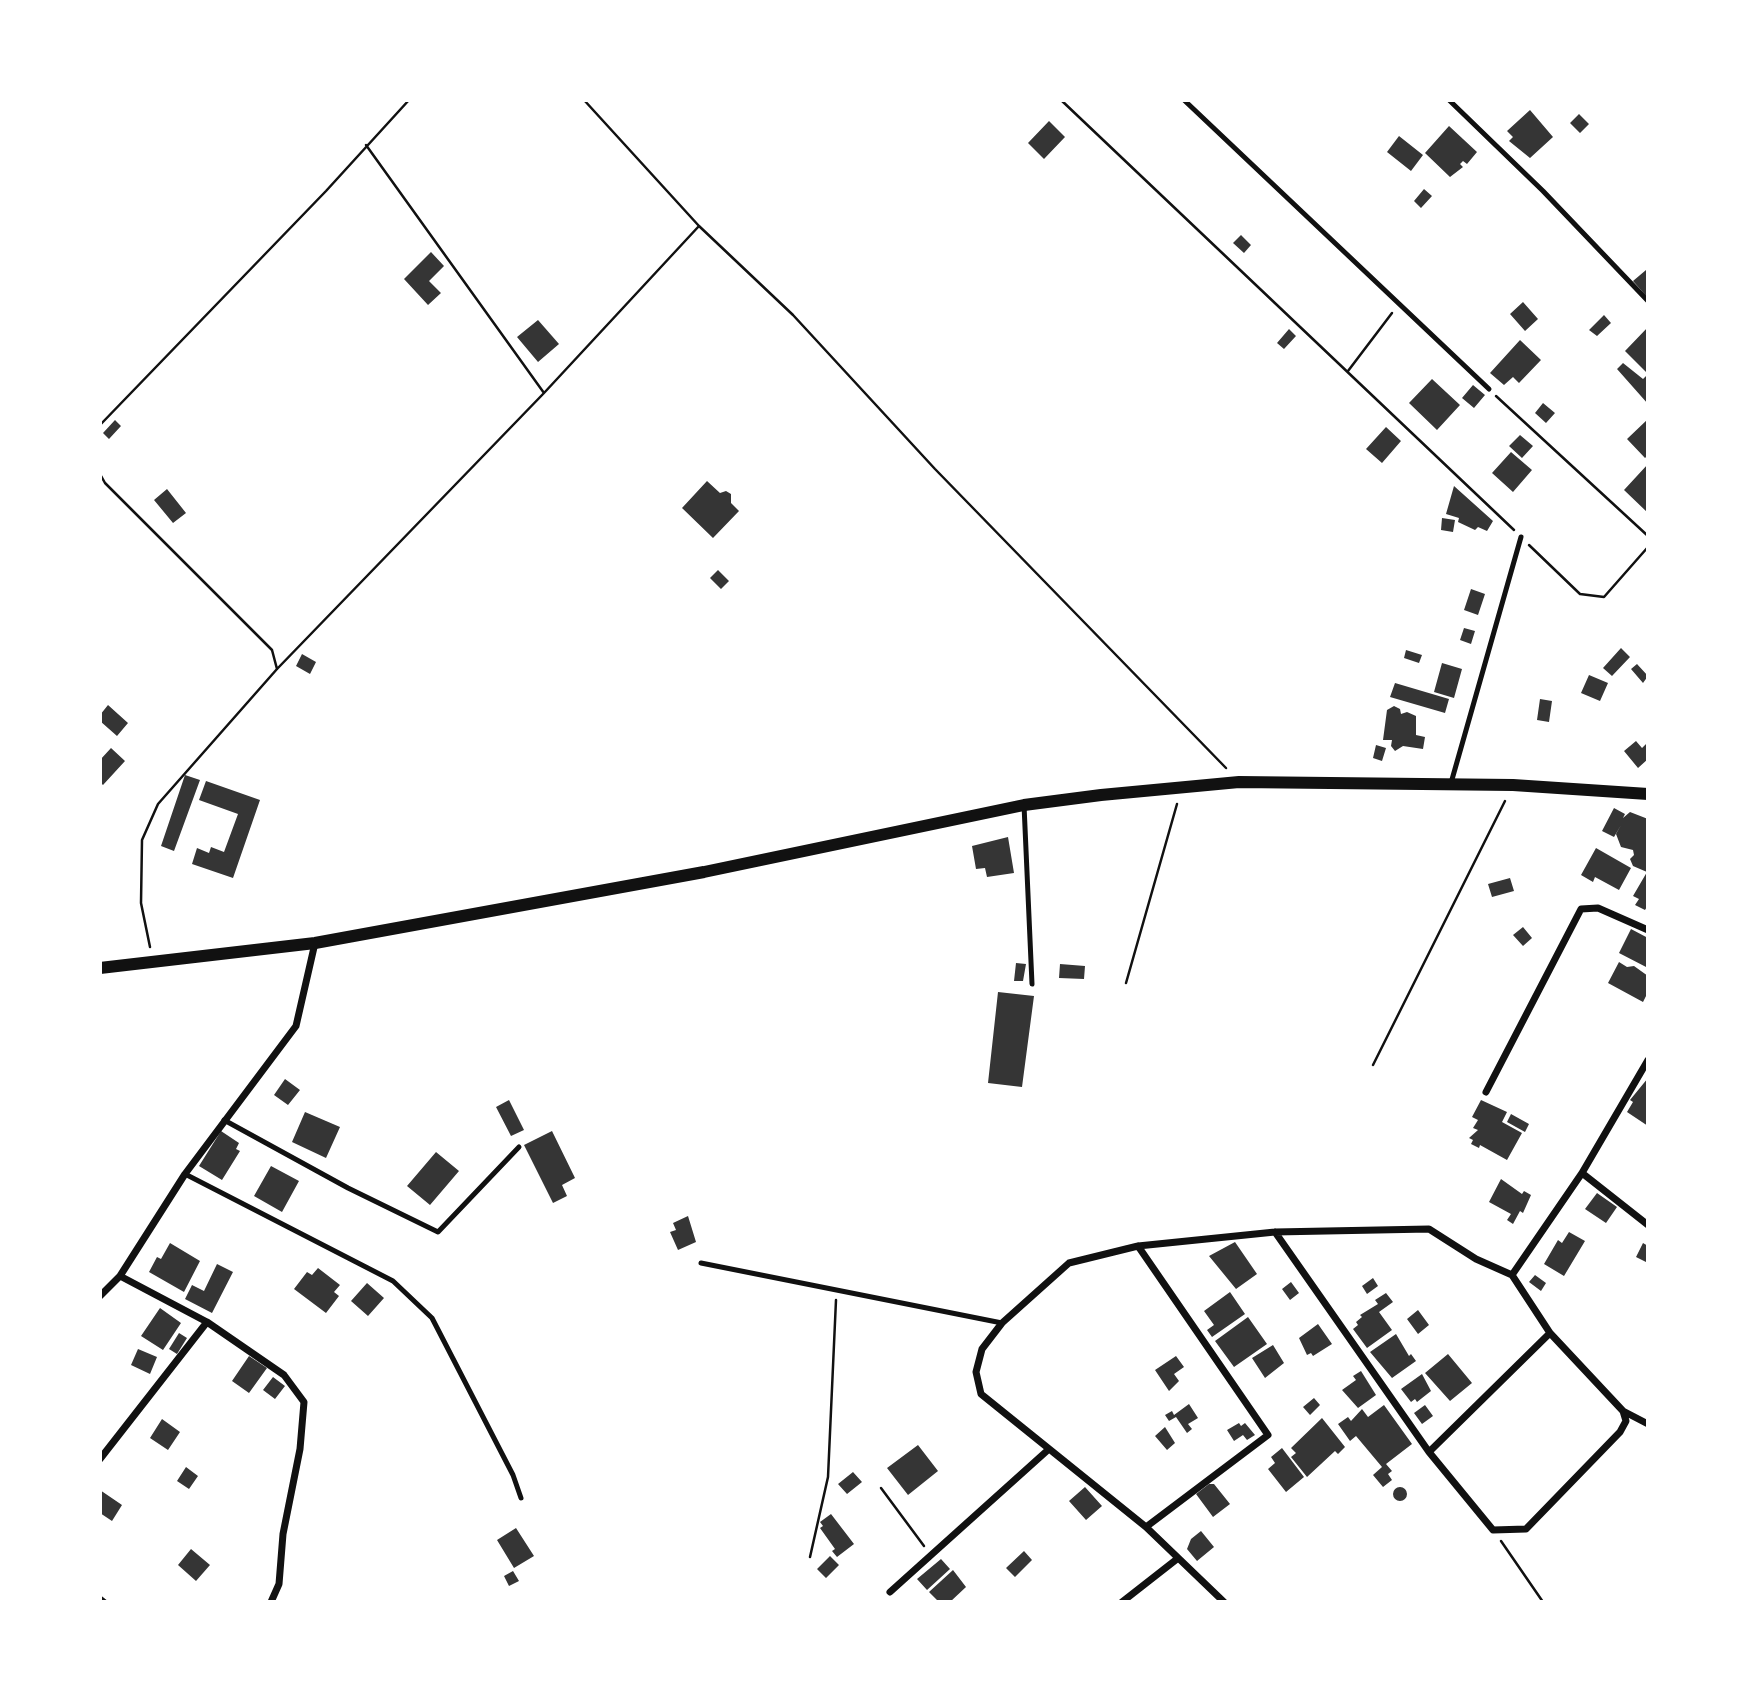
<!DOCTYPE html>
<html>
<head>
<meta charset="utf-8">
<style>
  body { margin:0 }
  #map { position:relative; width:1748px; height:1702px; overflow:hidden; background:#fff; font-family:Commissioner,sans-serif }
  canvas { display:block }
  .frame { position:absolute; inset:0; border:102px solid #fff; pointer-events:none }
</style>
</head>
<body>
<div id="map">
<canvas width="1748" height="1702"></canvas>
<div class="frame"></div>
</div>
<script>
const c = document.querySelector('canvas').getContext('2d');
c.lineJoin = 'round';
function paint(path, color) {
  c.fillStyle = color;
  c.fill(path, 'evenodd');
}
function poly(rows) {
  const path = new Path2D();
  for (const r of rows) {
    if (r.length === 3) {
      path.moveTo(r[0] + r[2], r[1]);
      path.arc(r[0], r[1], r[2], 0, 2 * Math.PI);
      continue;
    }
    path.moveTo(r[0], r[1]);
    for (let i = 2; i < r.length; i += 2) path.lineTo(r[i], r[i + 1]);
  }
  return path;
}
function stroke(path, color, width, dash) {
  c.strokeStyle = color;
  c.lineWidth = width;
  c.lineCap = dash ? 'butt' : 'round';
  c.setLineDash(dash || []);
  c.stroke(path);
}
paint(poly([
  [1530,110,1553,137,1530,158,1509,141,1513,137,1507,131],
  [1579,114,1589,124,1580,133,1570,123],
  [1049,121,1065,137,1044,159,1028,143],
  [1449,126,1477,152,1467,164,1463,161,1460,164,1463,167,1450,177,1425,153],
  [1399,136,1423,155,1411,171,1387,152],
  [1424,189,1432,196,1421,208,1414,201],
  [1241,235,1251,245,1244,253,1233,243],
  [431,252,444,266,429,281,441,293,428,305,404,279],
  [1646,270,1648,272,1648,298,1633,281],
  [1523,302,1538,319,1525,331,1510,314],
  [1604,315,1611,323,1597,336,1589,330],
  [538,320,559,344,538,362,517,337],
  [1648,327,1648,404,1617,369,1623,363,1643,379,1648,374,1625,351],
  [1289,329,1296,336,1284,349,1277,343],
  [1520,340,1541,360,1519,383,1513,377,1504,385,1490,373],
  [1432,379,1460,405,1437,430,1409,403],
  [1473,385,1485,395,1474,408,1462,398],
  [1543,403,1555,413,1546,423,1535,413],
  [1648,419,1648,455,1645,458,1627,439],
  [115,420,121,426,109,439,103,433],
  [1386,427,1401,441,1382,463,1366,449],
  [1520,435,1533,446,1522,458,1509,446],
  [1511,452,1532,470,1513,492,1492,473],
  [1648,464,1648,513,1624,490],
  [707,481,720,493,726,491,731,494,731,503,739,511,713,538,682,508],
  [1454,486,1493,521,1487,531,1478,527,1475,530,1458,522,1459,518,1446,514],
  [167,489,186,513,173,523,154,500],
  [1442,518,1455,520,1453,532,1441,530],
  [718,570,729,581,721,589,710,578],
  [1471,589,1485,594,1478,615,1464,610],
  [1464,628,1475,631,1471,644,1460,640],
  [1621,648,1630,657,1612,676,1603,668],
  [1406,650,1422,655,1419,663,1404,658],
  [302,654,316,662,310,674,296,666],
  [1442,663,1462,669,1454,698,1434,692],
  [1637,664,1648,676,1643,683,1631,669],
  [1589,675,1608,683,1600,701,1581,693],
  [1395,683,1449,699,1445,713,1390,697],
  [1540,699,1552,701,1549,722,1537,720],
  [108,705,128,723,117,736,100,721,100,715],
  [1394,706,1400,709,1401,714,1407,712,1416,716,1416,735,1425,737,1423,749,1403,746,1395,751,1391,746,1392,740,1383,740,1387,710],
  [1636,741,1642,748,1648,742,1648,759,1638,768,1624,751],
  [1376,745,1386,748,1382,761,1373,758],
  [111,748,125,761,103,785,100,782,100,760],
  [185,775,200,780,174,851,161,846],
  [206,781,260,800,233,878,192,864,197,848,209,853,211,847,224,852,238,814,199,800],
  [1614,808,1625,814,1623,818,1630,812,1648,819,1648,905,1645,910,1635,905,1639,899,1633,896,1647,872,1633,866,1630,859,1634,855,1633,850,1621,847,1616,834,1621,825,1614,837,1602,831],
  [1008,837,1014,873,987,877,985,868,976,869,972,846],
  [1596,848,1631,868,1619,890,1595,877,1593,882,1581,875],
  [1510,878,1514,891,1492,897,1488,884],
  [1523,927,1532,938,1523,946,1513,935],
  [1631,929,1648,938,1648,968,1619,953],
  [1619,962,1627,967,1634,966,1648,976,1648,992,1643,1002,1608,983],
  [1016,963,1026,964,1023,981,1014,981],
  [1060,964,1085,966,1084,979,1059,978],
  [998,992,1034,996,1022,1087,988,1083],
  [1648,1078,1648,1126,1627,1112,1633,1102,1630,1100],
  [285,1079,300,1090,288,1105,274,1095],
  [509,1100,524,1130,511,1136,496,1107],
  [1481,1100,1507,1112,1502,1122,1522,1133,1507,1160,1480,1145,1479,1148,1471,1144,1473,1140,1469,1138,1478,1130,1473,1128,1478,1120,1472,1117],
  [305,1112,340,1127,326,1158,292,1142],
  [1511,1114,1529,1124,1525,1132,1507,1122],
  [221,1131,239,1143,236,1149,240,1151,222,1180,199,1166],
  [552,1131,575,1178,562,1185,567,1196,553,1203,524,1145],
  [436,1152,459,1171,430,1205,407,1186],
  [271,1166,299,1181,282,1212,254,1196],
  [1501,1179,1522,1194,1524,1191,1531,1195,1523,1213,1520,1211,1513,1224,1507,1220,1511,1214,1489,1202],
  [1597,1193,1617,1207,1606,1223,1585,1209],
  [688,1216,696,1242,678,1250,670,1232,676,1230,673,1223],
  [1569,1232,1585,1241,1564,1276,1544,1264,1558,1240,1562,1243],
  [1235,1242,1257,1274,1236,1289,1209,1256],
  [170,1243,200,1261,184,1292,149,1272,157,1257,161,1259],
  [1643,1243,1648,1246,1648,1263,1636,1257],
  [217,1264,233,1272,212,1313,185,1299,192,1285,204,1291],
  [318,1268,340,1285,334,1292,339,1296,326,1313,294,1289,307,1272,312,1275],
  [1535,1275,1546,1283,1541,1291,1529,1282],
  [1373,1278,1378,1286,1367,1294,1362,1286],
  [1291,1282,1299,1293,1290,1300,1282,1289],
  [367,1283,384,1298,368,1316,351,1301],
  [1230,1292,1245,1314,1212,1337,1207,1330,1214,1325,1204,1311],
  [1386,1293,1393,1302,1379,1312,1392,1330,1367,1348,1353,1329,1358,1325,1356,1322,1362,1317,1360,1315,1378,1304,1375,1300],
  [160,1308,181,1323,163,1350,141,1336],
  [1418,1310,1429,1325,1418,1334,1407,1319],
  [1248,1317,1267,1344,1234,1367,1215,1341],
  [1318,1324,1332,1344,1313,1356,1311,1353,1307,1355,1299,1338],
  [179,1333,187,1338,177,1354,169,1349],
  [1396,1334,1409,1356,1411,1354,1416,1361,1392,1378,1370,1352],
  [1273,1345,1284,1363,1265,1378,1252,1358],
  [138,1349,157,1357,150,1374,131,1365],
  [1448,1354,1472,1383,1450,1401,1425,1373],
  [249,1356,267,1368,249,1393,232,1381],
  [1176,1356,1184,1367,1174,1374,1179,1381,1169,1391,1155,1370],
  [1361,1371,1376,1395,1358,1408,1342,1390,1356,1380,1353,1376],
  [1422,1374,1431,1391,1417,1402,1415,1399,1411,1402,1401,1389],
  [273,1377,285,1386,275,1399,263,1390],
  [1314,1398,1320,1405,1310,1415,1303,1407],
  [1189,1404,1198,1418,1188,1424,1192,1429,1187,1433,1176,1417,1169,1421,1165,1415,1172,1411,1174,1415],
  [1384,1405,1412,1444,1386,1464,1392,1471,1388,1474,1392,1480,1383,1487,1373,1475,1382,1467,1356,1436,1350,1441,1338,1424,1348,1417,1351,1421,1362,1409,1368,1417],
  [1425,1405,1433,1416,1422,1424,1414,1413],
  [1322,1418,1345,1447,1338,1454,1335,1451,1307,1477,1291,1457,1296,1453,1291,1448],
  [162,1419,180,1432,168,1450,150,1438],
  [1239,1423,1241,1426,1245,1423,1255,1435,1247,1440,1243,1435,1234,1441,1227,1430],
  [1165,1427,1175,1443,1167,1450,1155,1436],
  [918,1445,938,1471,908,1495,887,1468],
  [1282,1448,1304,1477,1286,1492,1268,1469,1275,1463,1271,1457],
  [186,1467,198,1476,189,1489,177,1481],
  [853,1472,862,1482,847,1494,838,1484],
  [1209,1484,1214,1484,1230,1504,1213,1517,1196,1494],
  [1085,1487,1102,1506,1086,1520,1069,1501],
  [1400,1494,7],
  [100,1490,122,1505,112,1521,100,1513],
  [831,1514,854,1544,837,1557,832,1551,835,1549,820,1528,823,1526,820,1522],
  [516,1528,534,1556,514,1568,497,1540],
  [1201,1531,1214,1547,1197,1561,1187,1549,1191,1539],
  [191,1549,210,1565,196,1581,178,1565],
  [1024,1551,1032,1560,1015,1577,1006,1568],
  [830,1556,839,1565,826,1578,817,1569],
  [941,1559,950,1569,927,1590,917,1579],
  [953,1570,966,1587,950,1602,939,1602,929,1592],
  [513,1571,519,1581,509,1586,504,1576]
]), '#353535');
stroke(poly([
  [1061,100,1514,530],
  [366,145,544,393],
  [699,226,793,315,935,469,1226,768],
  [1348,371,1392,313],
  [1496,396,1648,536],
  [100,425,326,191,409,100],
  [100,474,105,483,272,650,277,669],
  [1529,545,1580,594,1604,597,1648,547],
  [150,947,141,903,142,840,158,804,277,669,544,393,699,226,584,100],
  [1126,983,1177,804],
  [1373,1065,1505,801],
  [881,1488,924,1546],
  [1501,1541,1543,1602],
  [810,1557,828,1477,836,1300]
]), '#111', 2.5);
stroke(poly([
  [1184,100,1489,389],
  [1449,100,1543,191,1648,301],
  [1451,783,1521,537],
  [1024,805,1032,984],
  [224,1120,348,1188,438,1232,519,1147],
  [185,1174,393,1281,432,1318,513,1475,521,1498],
  [701,1263,1002,1323],
  [100,1598,105,1602]
]), '#111', 5);
stroke(poly([
  [1486,1092,1581,909,1598,908,1648,930],
  [1582,1173,1648,1225],
  [1275,1232,1429,1452,1493,1530,1526,1529,1620,1432,1626,1421,1623,1411,1550,1333,1512,1275],
  [1138,1246,1268,1435,1146,1527],
  [120,1276,207,1322,284,1375,304,1402,300,1449,283,1534,279,1584,271,1602],
  [100,1296,120,1276,185,1174,296,1026,315,943],
  [1623,1411,1648,1424],
  [1429,1452,1550,1333],
  [100,1459,207,1322],
  [890,1592,1049,1449],
  [1122,1602,1177,1559],
  [1224,1602,1146,1527,981,1394,976,1372,982,1349,1002,1323,1069,1263,1138,1246,1275,1232,1429,1229,1476,1259,1512,1275,1582,1173,1648,1060]
]), '#111', 7);
stroke(poly([
  [100,968,315,943,704,872,1024,805,1101,795,1239,782,1513,785,1648,794]
]), '#111', 12);
</script>
</body>
</html>
